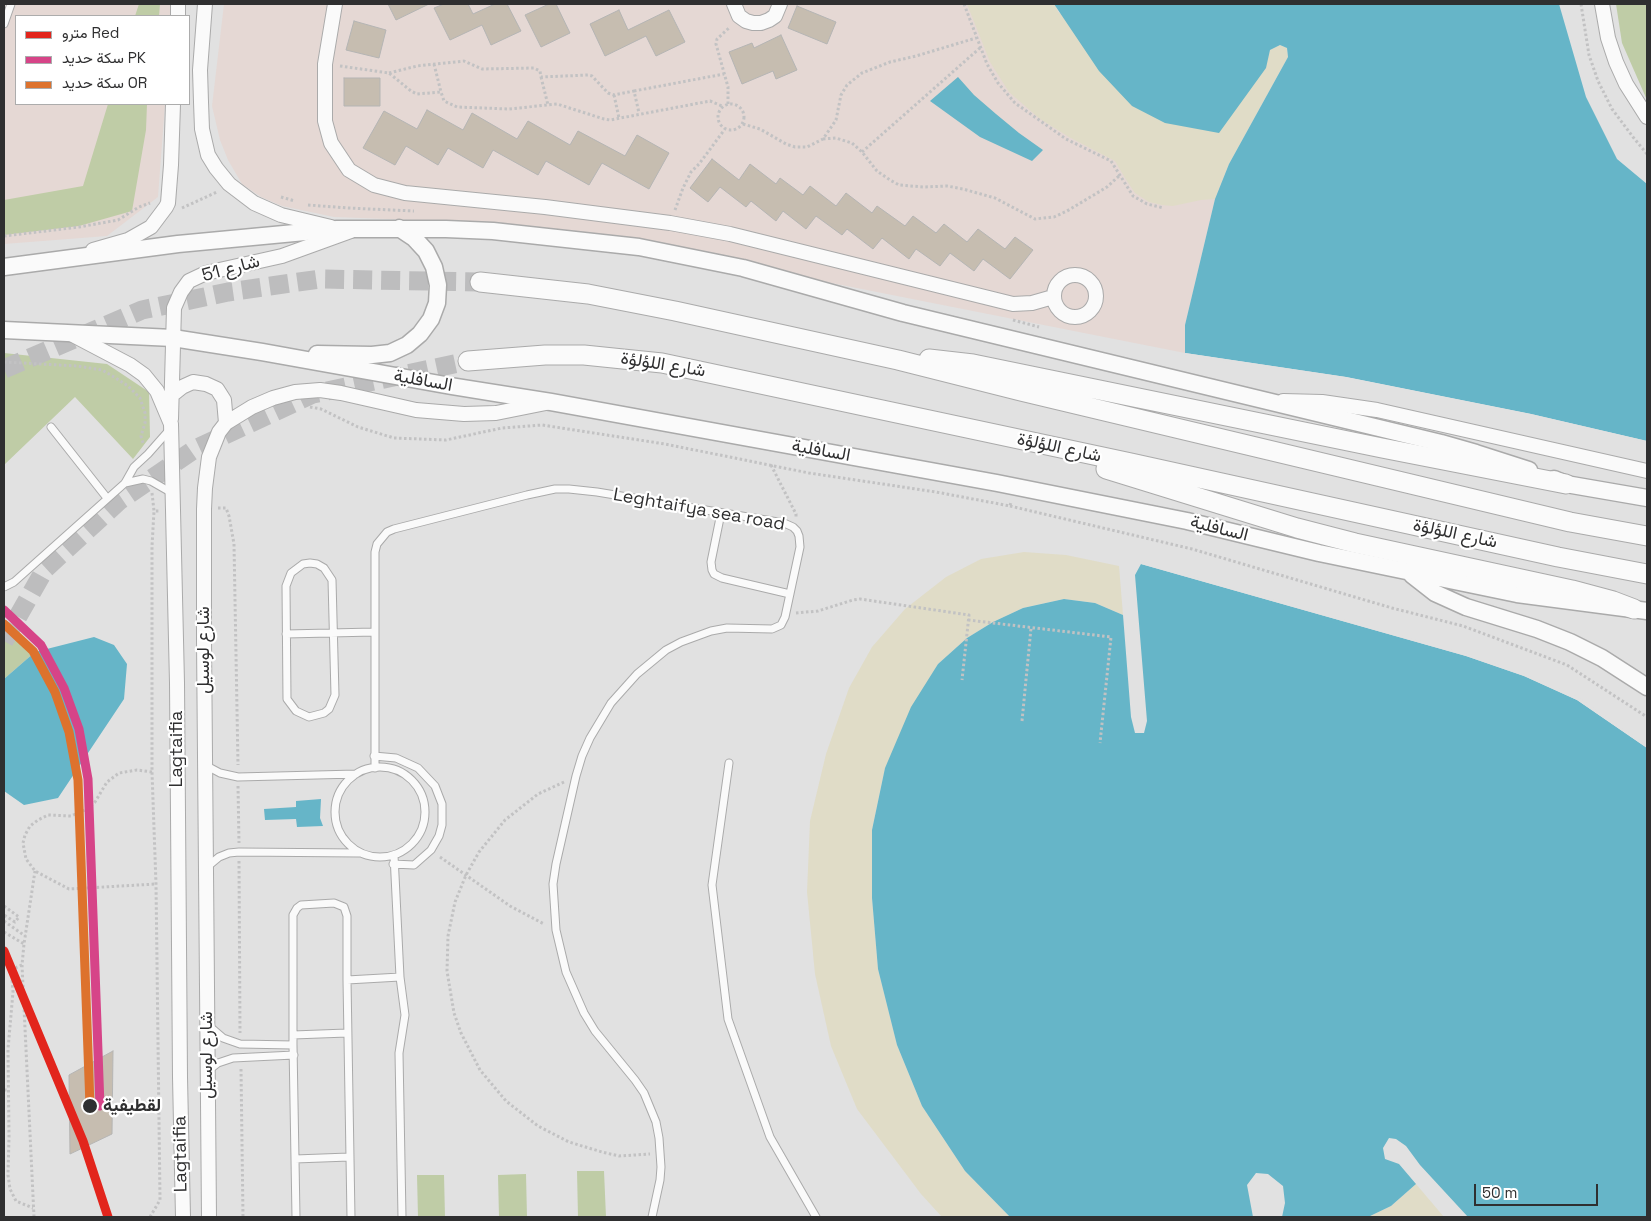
<!DOCTYPE html>
<html>
<head>
<meta charset="utf-8">
<style>
  body { margin:0 }
  #map { position:relative; width:1651px; height:1221px; overflow:hidden; background:#e1e1e1; font-family:"Space Grotesk",Vazirmatn,sans-serif }
  canvas { display:block }
  .frame { position:absolute; inset:0; border:5px solid #2f2f30; pointer-events:none }
  .legend { position:absolute; left:15px; top:15px; width:175px; height:90px; box-sizing:border-box; background:#fff; border:1px solid #acacac; margin:0; padding:6px 9px; list-style:none; font-size:15px; color:#2f2f30 }
  .legend li { display:flex; align-items:center; gap:10px; height:25px }
  .legend b { width:25px; border:1px solid #acacac }
  .scale { position:absolute; left:1474px; top:1184px; width:124px; height:22px; box-sizing:border-box; border:2px solid #2f2f30; border-top:0; padding-left:6px; font-size:15px; line-height:18px; white-space:nowrap; color:#2f2f30; -webkit-text-stroke:4px #fff; paint-order:stroke }
</style>
</head>
<body>
<div id="map">
<canvas width="1651" height="1221"></canvas>
<div class="frame"></div>
<ul class="legend">
<li><b style="height:6px;background:#e2251c"></b>مترو Red</li>
<li><b style="height:6px;background:#d64488"></b>سكة حديد PK</li>
<li><b style="height:6px;background:#dd722d"></b>سكة حديد OR</li>
</ul>
<div class="scale">50 m</div>
</div>
<script>
const c = document.querySelector('canvas').getContext('2d');
c.lineJoin = 'round';
function paint(path, color) {
  c.fillStyle = color;
  c.fill(path, 'evenodd');
}
function poly(rows) {
  const path = new Path2D();
  for (const r of rows) {
    if (r.length === 3) {
      path.moveTo(r[0] + r[2], r[1]);
      path.arc(r[0], r[1], r[2], 0, 2 * Math.PI);
      continue;
    }
    path.moveTo(r[0], r[1]);
    for (let i = 2; i < r.length; i += 2) path.lineTo(r[i], r[i + 1]);
  }
  return path;
}
function stroke(path, color, width, dash) {
  c.strokeStyle = color;
  c.lineWidth = width;
  c.lineCap = dash ? 'butt' : 'round';
  c.setLineDash(dash || []);
  c.stroke(path);
}
function drawText(font, color, halo, rows, align = 'center') {
  c.font = font + ' "Space Grotesk",Vazirmatn,sans-serif';
  c.lineWidth = 4.5;
  c.setLineDash([]);
  c.textBaseline = 'middle';
  c.strokeStyle = halo;
  c.fillStyle = color;
  for (const [text, x, y, turn = 0] of rows) {
    c.save();
    c.translate(x, y);
    c.rotate((+turn || 0) * Math.PI / 180);
    c.textAlign = isNaN(turn) ? turn : align;
    if (halo) c.strokeText(text, 0, 0);
    c.fillText(text, 0, 0);
    c.restore();
  }
}
paint(poly([
  [4,4,172,4,171,16,16,16,16,104,165,104,158,197,107,236,4,244],
  [224,4,1054,4,1059,13,1215,199,1185,325,1185,353,791,275,468,222,334,217,282,206,261,197,242,184,228,160,220,140,212,106]
]), '#e5d8d4');
paint(poly([
  [139,4,160,4,159,16,135,16],
  [1616,4,1647,4,1647,100,1622,43],
  [108,104,147,104,146,130,132,211,79,226,4,235,4,200,83,186],
  [4,353,107,364,149,392,150,437,133,459,75,397,4,465],
  [4,623,35,652,4,679],
  [577,1171,604,1171,606,1217,578,1217],
  [526,1174,527,1217,499,1217,498,1175],
  [417,1175,444,1175,445,1217,418,1217]
]), '#bfcca6');
paint(poly([
  [967,4,1054,4,1059,13,1265,68,1270,50,1280,45,1287,48,1288,57,1229,164,1215,199,1201,200,1173,206,1162,205,1149,202,1135,193,1125,178,1115,161,1069,137,1040,119,1009,92,990,62],
  [1024,552,1066,555,1119,566,1123,615,1095,603,1064,599,1023,608,993,622,967,638,938,664,885,768,872,830,872,898,878,969,897,1045,922,1106,965,1171,1010,1217,942,1217,921,1194,857,1109,831,1046,815,974,807,892,810,821,826,754,849,688,872,647,905,609,946,577,981,559],
  [1416,1184,1444,1217,1368,1217,1391,1206]
]), '#e0dcc7');
paint(poly([
  [1054,4,1559,4,1586,97,1617,159,1647,184,1647,441,1531,414,1346,377,1185,353,1185,325,1215,199,1229,164,1288,57,1287,48,1280,45,1270,50,1266,68,1219,133,1165,123,1132,106,1099,71],
  [958,77,974,95,996,114,1019,133,1043,150,1032,161,980,137,930,101],
  [1141,564,1466,656,1524,676,1577,700,1647,748,1647,1217,1468,1217,1420,1165,1406,1146,1396,1139,1389,1138,1383,1148,1385,1159,1399,1164,1416,1184,1391,1206,1368,1217,1282,1217,1285,1203,1283,1186,1268,1174,1256,1173,1247,1185,1253,1217,1010,1217,965,1171,922,1106,897,1045,878,969,872,898,872,830,885,768,911,707,938,664,967,638,993,622,1023,608,1064,599,1095,603,1123,615,1131,717,1135,733,1144,733,1147,721,1135,575],
  [94,637,114,645,127,664,124,699,58,798,24,805,4,791,4,679,35,652],
  [321,799,320,818,323,826,297,827,296,819,265,820,264,809,296,807,296,801]
]), '#66b5c8');
paint(poly([
  [1185,353,1346,377,1531,414,1647,441,1647,443,1531,417,1345,379,1185,355],
  [1142,562,1467,654,1525,674,1578,697,1647,745,1647,748,1577,700,1524,676,1466,656,1141,564]
]), '#e1e1e1');
const building = poly([
  [388,4,429,4,396,20,388,4],
  [444,4,468,4,473,14,495,4,507,4,521,31,491,45,482,25,450,40,434,8,444,4],
  [549,4,556,4,570,33,541,47,525,15,549,4],
  [797,6,836,22,827,44,788,28,797,6],
  [619,10,628,30,669,10,685,42,656,56,646,36,605,56,590,24,619,10],
  [354,21,386,30,379,58,346,50,354,21],
  [781,35,797,70,776,79,773,71,742,84,729,52,752,43,754,48,781,35],
  [344,78,380,78,380,106,344,106,344,78],
  [427,110,463,130,472,113,517,139,528,121,570,145,578,131,625,156,637,135,669,153,649,189,602,163,589,185,546,161,538,175,493,150,483,168,448,148,438,165,406,146,395,165,363,148,384,111,417,129,427,110],
  [712,159,739,180,750,164,776,184,780,178,803,195,810,186,836,206,846,193,872,213,877,206,905,226,913,216,936,233,944,224,967,242,978,229,1005,249,1015,237,1033,250,1010,279,983,259,974,271,950,253,940,266,916,249,909,259,882,238,873,249,847,229,842,235,816,216,806,229,783,211,776,221,751,201,746,207,720,187,708,202,690,188,712,159],
  [113,1051,112,1134,70,1154,69,1075,113,1051]
]);
paint(building, '#c6bdb0');
stroke(building, '#b5b5b4', 1);
stroke(poly([
  [4,369,142,310,228,292,320,279,480,282],
  [4,641,45,569,119,501,195,449,313,394,468,361]
]), '#bdbdbe', 19, [19, 9]);
const service = poly([
  [4,24,11,4],
  [51,427,107,498],
  [125,483,143,479,151,481,172,493],
  [721,513,711,562,712,570,714,574,722,578,790,594],
  [310,563,317,564,324,568,332,580,335,695,329,709,324,713,309,717,296,711,287,699,286,586,291,573,303,564,310,563],
  [4,587,14,582,125,483,134,467,148,454,171,428],
  [286,634,374,632],
  [374,756,396,758,418,768,435,786,442,804,442,825,439,836,431,850,414,865,393,864],
  [729,763,712,885,728,1019,770,1137,816,1217],
  [205,765,220,773,238,777,356,774],
  [380,812,45],
  [375,768,375,552,377,544,387,532,394,529,527,495,555,489,569,489,597,492,784,523,793,527,797,531,799,536,800,547,785,617,781,625,772,629,727,628,711,631,681,642,666,650,637,674,611,703,590,738,582,756,576,776,556,864,553,884,556,930,566,972,584,1013,595,1031,635,1080,644,1093,656,1122,659,1138,661,1167,660,1180,652,1217],
  [394,855,400,977,405,1015,399,1053,402,1217],
  [207,867,219,857,229,853,239,852,359,853],
  [347,980,400,977],
  [209,1026,223,1038,240,1044,293,1045],
  [293,1035,347,1033],
  [209,1070,218,1063,233,1058,294,1055],
  [295,1159,349,1157],
  [296,1217,293,1045,293,915,297,908,301,905,334,903,344,907,347,916,347,980,351,1217]
]);
const minor = poly([
  [205,4,200,70,201,102,202,129,208,155,216,168,229,184,254,203,281,215,331,227],
  [335,4,325,64,325,121,331,143,349,170,374,185,405,193,545,207,670,223,730,234,1013,304,1032,303,1053,297],
  [734,4,739,16,746,21,753,23,761,23,769,20,775,16,780,4],
  [1602,4,1608,38,1616,62,1626,84,1647,117],
  [178,16,178,4],
  [93,250,128,240,151,227,166,207,168,203,171,165,173,104],
  [1075,296,21],
  [71,334,130,365,144,375,157,391,171,424,177,683,180,1077,183,1217],
  [172,395,182,387,193,382,206,384,217,389,224,400,226,423],
  [1283,401,1322,402,1377,410,1647,471],
  [171,419,174,308,181,292,189,281,206,273,282,256,351,231],
  [209,1217,204,641,204,509,205,488,209,457,219,432,226,423,252,407,273,398,295,392,320,390,341,393,416,410,464,414,496,413,546,403]
]);
const tertiary = poly([
  [4,267,178,244,337,229,446,229,493,231,639,247,743,268,903,313,1441,443,1476,453,1529,470],
  [4,330,173,338,262,352,451,386,551,402,997,483,1187,521,1319,553,1517,594,1647,611],
  [317,354,372,355,390,353,407,345,420,334,431,319,437,303,438,285,434,267,426,251,414,238,399,228],
  [1554,479,1566,484,1647,498],
  [1412,575,1435,593,1466,607,1537,629,1570,642,1602,658,1647,687]
]);
const secondary = poly([
  [480,282,588,294,675,311,898,360,1021,391,1570,522,1647,536],
  [929,359,973,364,1382,448,1566,484],
  [468,361,545,355,584,355,662,363,1131,463,1558,557,1647,574],
  [1106,469,1297,528,1355,543,1572,590,1613,601,1634,609]
]);
stroke(service, '#aaa', 9);
stroke(minor, '#aaa', 16);
stroke(tertiary, '#aaa', 19);
stroke(secondary, '#aaa', 21);
stroke(poly([
  [964,4,987,64,998,83,1015,103,1066,139,1111,161,1133,196,1147,204,1164,208],
  [1581,4,1589,55,1598,81,1612,109,1633,137,1647,154],
  [434,64,441,92],
  [340,66,389,73,411,91,417,94,441,92,444,101,457,107,509,109,557,104,604,119,610,120,710,101,722,106],
  [389,73,417,66,464,61,482,69,534,68,540,71,541,77,588,75,592,76,608,93,614,95,634,91,639,113],
  [541,77,548,105],
  [634,91,724,74],
  [614,95,619,118],
  [731,117,13],
  [728,104,728,87,716,44,717,39,730,27],
  [743,124,760,129,786,144,795,147,807,147,823,139,836,120,841,95,847,85,862,73,890,62,916,56,976,38],
  [823,139,836,138,852,143,862,152,877,171,890,180,899,185,923,187,947,186,963,189,995,198,1035,219,1054,217,1067,211,1107,187,1120,175],
  [862,152,981,47],
  [281,197,295,201],
  [308,205,348,208,414,211],
  [182,208,217,192],
  [675,210,683,188,691,172,699,164,725,129],
  [4,236,79,227,118,220,139,207,150,203],
  [1013,320,1039,327],
  [4,362,77,366,102,370,114,377,128,386,140,398,145,413,145,423,141,436,143,443],
  [310,407,321,409,358,427,394,438,446,440,502,428,542,425,665,444,809,473,936,492,1010,506,1011,502],
  [771,465,796,514,796,517],
  [152,493,154,511,160,511],
  [1010,506,1192,549,1392,608,1463,626,1567,665,1647,717],
  [218,508,226,508,229,516,234,544,238,765],
  [796,613,818,611,853,600,860,599,969,615,962,680],
  [968,620,1111,637,1100,743],
  [1022,721,1031,628],
  [152,772,137,770,119,773,107,782,95,802,87,809,71,816,48,815,38,820,30,826,25,835,23,843,26,859,35,871,69,889,156,884],
  [564,782,538,794,505,820,479,852,466,875,455,902,448,936,447,971,454,1013,461,1033,480,1070,506,1101,538,1126,569,1142,602,1152,619,1156,650,1154],
  [238,786,239,843],
  [440,857,510,906,544,924],
  [239,861,240,1033],
  [4,906,19,917,15,922,4,915],
  [4,921,25,936],
  [4,932,24,944],
  [22,965,17,967,14,970,12,979,13,992,8,1049,9,1137,8,1175,10,1189,16,1201,33,1208],
  [241,1069,243,1217],
  [4,1090,9,1090],
  [34,1217,22,965,24,944,35,871],
  [150,1217,160,1200,156,884,152,772,152,546,154,511]
]), '#c2c2c3', 3, [2.5, 2.5]);
stroke(service, '#fafafa', 7);
stroke(minor, '#fafafa', 14);
stroke(tertiary, '#fafafa', 16);
stroke(secondary, '#fafafa', 19);
stroke(poly([
  [4,610,41,645,64,688,79,729,88,779,100,1106]
]), '#d64488', 9);
stroke(poly([
  [4,624,33,651,55,692,69,732,78,780,90,1106]
]), '#dd722d', 9);
stroke(poly([
  [4,951,83,1141,108,1217]
]), '#e2251c', 9);
for (const [x, y, r, color] of [
  [90,1106,8,"#2f2f30"]
]) {
  const dot = new Path2D();
  dot.arc(x, y, r, 0, 2 * Math.PI);
  c.fillStyle = color;
  c.fill(dot);
  stroke(dot, '#fff', 2);
}
drawText('18px', '#2f2f30', '#fff', [
  ["شارع 51",231,269,-15],
  ["شارع اللؤلؤة",663,365,9],
  ["السافلية",423,381,10],
  ["شارع اللؤلؤة",1059,448,12],
  ["السافلية",821,451,10],
  ["Leghtaifya sea road",699,510,10],
  ["السافلية",1219,529,14],
  ["شارع اللؤلؤة",1455,534,12],
  ["شارع لوسيل",204,650,-90],
  ["Lagtaifia",177,749,-90],
  ["شارع لوسيل",207,1055,-90],
  ["Lagtaifia",181,1154,-91]
]);
drawText('bold 18px', '#2f2f30', '#fff', [
  ["لقطيفية",103,1106]
], 'left');
</script>
</body>
</html>
